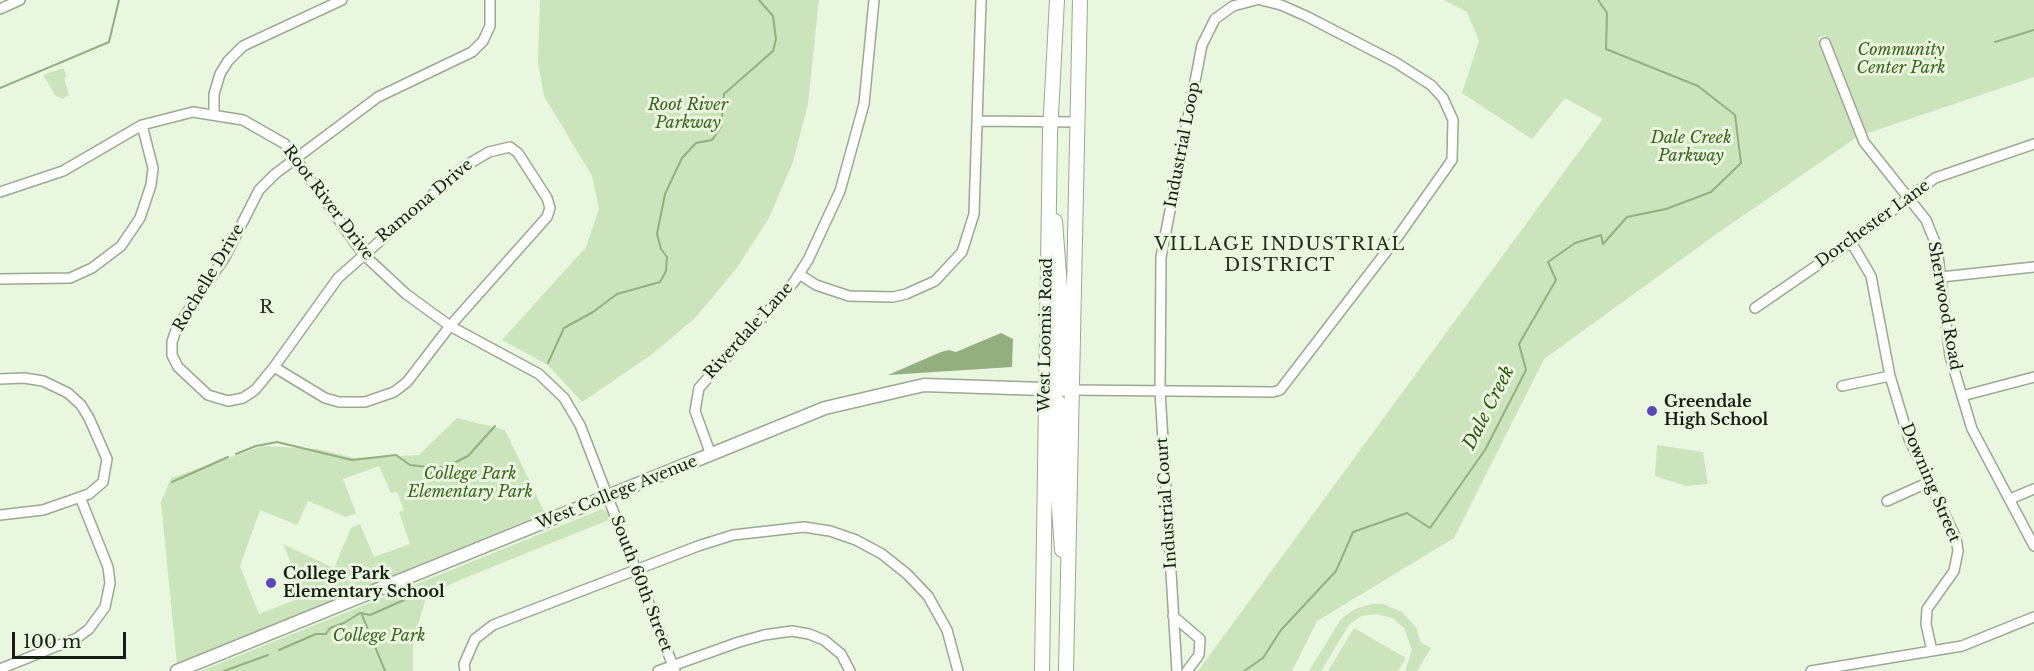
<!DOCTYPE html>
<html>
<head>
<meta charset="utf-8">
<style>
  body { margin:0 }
  #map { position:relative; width:2034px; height:671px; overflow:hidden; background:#e8f7de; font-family:"Libre Baskerville",serif }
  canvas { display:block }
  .scale { position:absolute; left:12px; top:632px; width:114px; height:27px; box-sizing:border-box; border:3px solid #171c14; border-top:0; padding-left:8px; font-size:18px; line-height:21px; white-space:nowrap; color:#171c14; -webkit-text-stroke:4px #e8f7de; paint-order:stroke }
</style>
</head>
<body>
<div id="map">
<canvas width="2034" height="671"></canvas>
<div class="scale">100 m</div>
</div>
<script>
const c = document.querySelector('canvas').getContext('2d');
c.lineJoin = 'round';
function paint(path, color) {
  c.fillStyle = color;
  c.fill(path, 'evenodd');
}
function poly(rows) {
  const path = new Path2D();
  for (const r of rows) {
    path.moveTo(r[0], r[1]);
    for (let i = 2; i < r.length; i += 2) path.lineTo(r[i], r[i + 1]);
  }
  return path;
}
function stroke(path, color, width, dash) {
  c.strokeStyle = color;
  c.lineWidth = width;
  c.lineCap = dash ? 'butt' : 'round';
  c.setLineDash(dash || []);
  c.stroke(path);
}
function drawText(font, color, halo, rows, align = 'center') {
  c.font = font + ' "Libre Baskerville",serif';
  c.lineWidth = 6;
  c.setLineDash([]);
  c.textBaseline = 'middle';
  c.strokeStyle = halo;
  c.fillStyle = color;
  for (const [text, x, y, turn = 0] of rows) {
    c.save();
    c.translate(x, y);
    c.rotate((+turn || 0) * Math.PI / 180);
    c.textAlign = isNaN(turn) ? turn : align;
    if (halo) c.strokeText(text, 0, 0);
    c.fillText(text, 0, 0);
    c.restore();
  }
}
paint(poly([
  [540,0,819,0,808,104,793,162,769,218,736,269,695,318,651,355,582,402,548,365,502,340,586,247,599,209,592,176,544,96,538,62],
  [1444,0,2034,0,2034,77,1865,134,1825,35,1818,38,1857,137,1715,235,1544,359,1454,538,1317,621,1292,671,1198,671,1603,119,1565,98,1532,139,1462,93,1479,41,1467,12],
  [63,68,67,77,64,78,69,95,62,99,55,95,43,75],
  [457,418,505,430,545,513,177,664,161,502,171,478,263,446,317,449,354,458,419,455],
  [379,466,391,493,397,492,404,510,399,512,410,544,374,557,360,524,351,528,334,568,283,544,305,596,259,614,240,566,260,510,297,525,308,501,346,517,356,513,343,479],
  [1657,445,1703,452,1708,484,1686,486,1655,476],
  [602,509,609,513,611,519,455,582,426,598,413,641,413,671,201,671],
  [1372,604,1383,604,1402,612,1416,627,1421,643,1431,648,1417,671,1405,671,1412,650,1404,628,1392,618,1377,614,1361,616,1349,625,1321,671,1309,671,1341,619,1355,609],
  [1354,628,1406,658,1398,671,1328,671]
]), '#cce4bc');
paint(poly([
  [1001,333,1013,339,1012,367,888,375,941,352,949,350,956,352]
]), '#93af80');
stroke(poly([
  [1995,42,2034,30],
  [0,88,109,42,119,0],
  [548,363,564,328,593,312,617,294,660,282,666,271,667,257,661,249,657,234,665,194,682,158,696,143,712,140,721,127,724,94,773,51,776,39,773,16,759,0],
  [236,454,256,446,277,442,352,460,396,455,410,465,436,468,448,466,468,456,495,426],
  [172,482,228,457],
  [414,498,434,469],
  [362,615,385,671],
  [279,650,316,634,326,634,330,628,344,623,360,613,370,615,404,600],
  [224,671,268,655],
  [1244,671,1263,658,1281,630,1336,571,1353,532,1407,513,1430,528,1485,450,1526,370,1519,344,1556,280,1548,262,1575,243,1601,235,1603,244,1627,217,1666,209,1711,192,1741,163,1735,115,1698,86,1606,49,1607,13,1598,0]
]), '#93af80', 2);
const street = poly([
  [0,9,20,0],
  [1825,43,1864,142,1926,220,1937,247,1950,356,1972,429,2034,546],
  [214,113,214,94,220,74,228,61,243,46,342,0],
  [977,121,1076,122],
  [0,192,63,171,142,125,193,112,243,120,285,144,363,254,406,294,450,326,539,374,564,398,580,425,675,671],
  [1851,242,1871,276,1890,376,1909,439,1956,538,1958,551,1954,571,1927,609,1926,624,1932,651],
  [799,274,816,285,849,296,893,297,906,294,935,281,962,252,974,214,981,0],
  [1941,277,2034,267],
  [0,279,70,278,92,268,121,246,140,218,151,185,153,168,142,125],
  [1755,308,1851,242,1935,178,2034,144],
  [274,367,325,398,339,402,365,402,394,392,407,382,450,326,547,217,550,208,547,198,518,153,510,147,489,152,465,166,338,278,274,367,255,390,243,398,228,401,208,395,178,367,172,355,172,342,177,327,225,257,259,190,275,174,378,97,472,52,483,41,490,26,490,0],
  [0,379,24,378,43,381,68,393,81,405,89,418,107,459,103,482,89,494,43,510,0,515],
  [1842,386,1890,376],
  [1072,390,1273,392,1280,390,1399,235,1452,160,1453,120,1443,98,1431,85,1395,62,1306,16,1281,5,1261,0],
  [1962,396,2034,377],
  [711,455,695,411,699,388,794,282,808,260,840,191,864,104,874,0],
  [2010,499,2034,489],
  [1887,501,1929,482],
  [1173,616,1200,639,1199,655,1187,671],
  [0,669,77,638,89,629,105,607,110,583,108,567,80,497],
  [465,671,464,664,475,639,493,625,698,546,733,535,804,527,830,531,856,540,882,554,907,574,928,596,947,630,958,671],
  [658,671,739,642,764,635,792,631,809,634,824,640,841,654,850,671],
  [1177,671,1160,391,1161,257,1202,45,1215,19,1233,6,1256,0],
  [1811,671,1962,646,2034,617]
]);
const secondary = poly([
  [177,671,825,408,924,385,1072,390]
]);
const primary = poly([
  [1055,221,1061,301,1059,378,1063,385,1072,390],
  [1045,390,1059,403,1057,478,1062,550],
  [1042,671,1050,133,1057,0],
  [1066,671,1080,0]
]);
stroke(street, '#9aa991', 12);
stroke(secondary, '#9aa991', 15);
stroke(primary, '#9aa991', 16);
stroke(street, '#fff', 9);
stroke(secondary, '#fff', 12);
stroke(primary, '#fff', 14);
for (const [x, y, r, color] of [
  [1652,411,6,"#5d45be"],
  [271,583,6,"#5d45be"]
]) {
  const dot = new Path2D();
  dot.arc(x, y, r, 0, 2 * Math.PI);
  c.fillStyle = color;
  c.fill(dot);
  stroke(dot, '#e8f7de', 2);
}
drawText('italic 16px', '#3d611e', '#e8f7de', [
  ["Community",1901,50],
  ["Center Park",1901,68],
  ["Root River",688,105],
  ["Parkway",688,123],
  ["Dale Creek",1691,138],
  ["Parkway",1691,156],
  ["College Park",470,474],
  ["Elementary Park",470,492],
  ["College Park",379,636]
]);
drawText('16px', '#171c14', '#e8f7de', [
  ["Industrial Loop",1183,145,-79],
  ["Ramona Drive",425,201,-40],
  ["Root River Drive",328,203,53],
  ["Dorchester Lane",1873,224,-36],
  ["Rochelle Drive",209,278,-59],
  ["Sherwood Road",1944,306,80],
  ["Riverdale Lane",749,331,-48],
  ["West Loomis Road",1046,335,-89],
  ["Downing Street",1930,483,67],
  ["West College Avenue",617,493,-22],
  ["Industrial Court",1167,503,-94],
  ["South 60th Street",641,584,69]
]);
drawText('bold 16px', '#171c14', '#e8f7de', [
  ["Greendale",1664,402],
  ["High School",1664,420],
  ["College Park",283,574],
  ["Elementary School",283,592]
], 'left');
c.letterSpacing = '1.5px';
drawText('18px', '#24301c', '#e8f7de', [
  ["VILLAGE INDUSTRIAL",1280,245],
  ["DISTRICT",1280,266],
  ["R",267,308]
]);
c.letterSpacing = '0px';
drawText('italic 18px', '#2f520d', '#e8f7de', [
  ["Dale Creek",1489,408,-63]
]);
</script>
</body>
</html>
